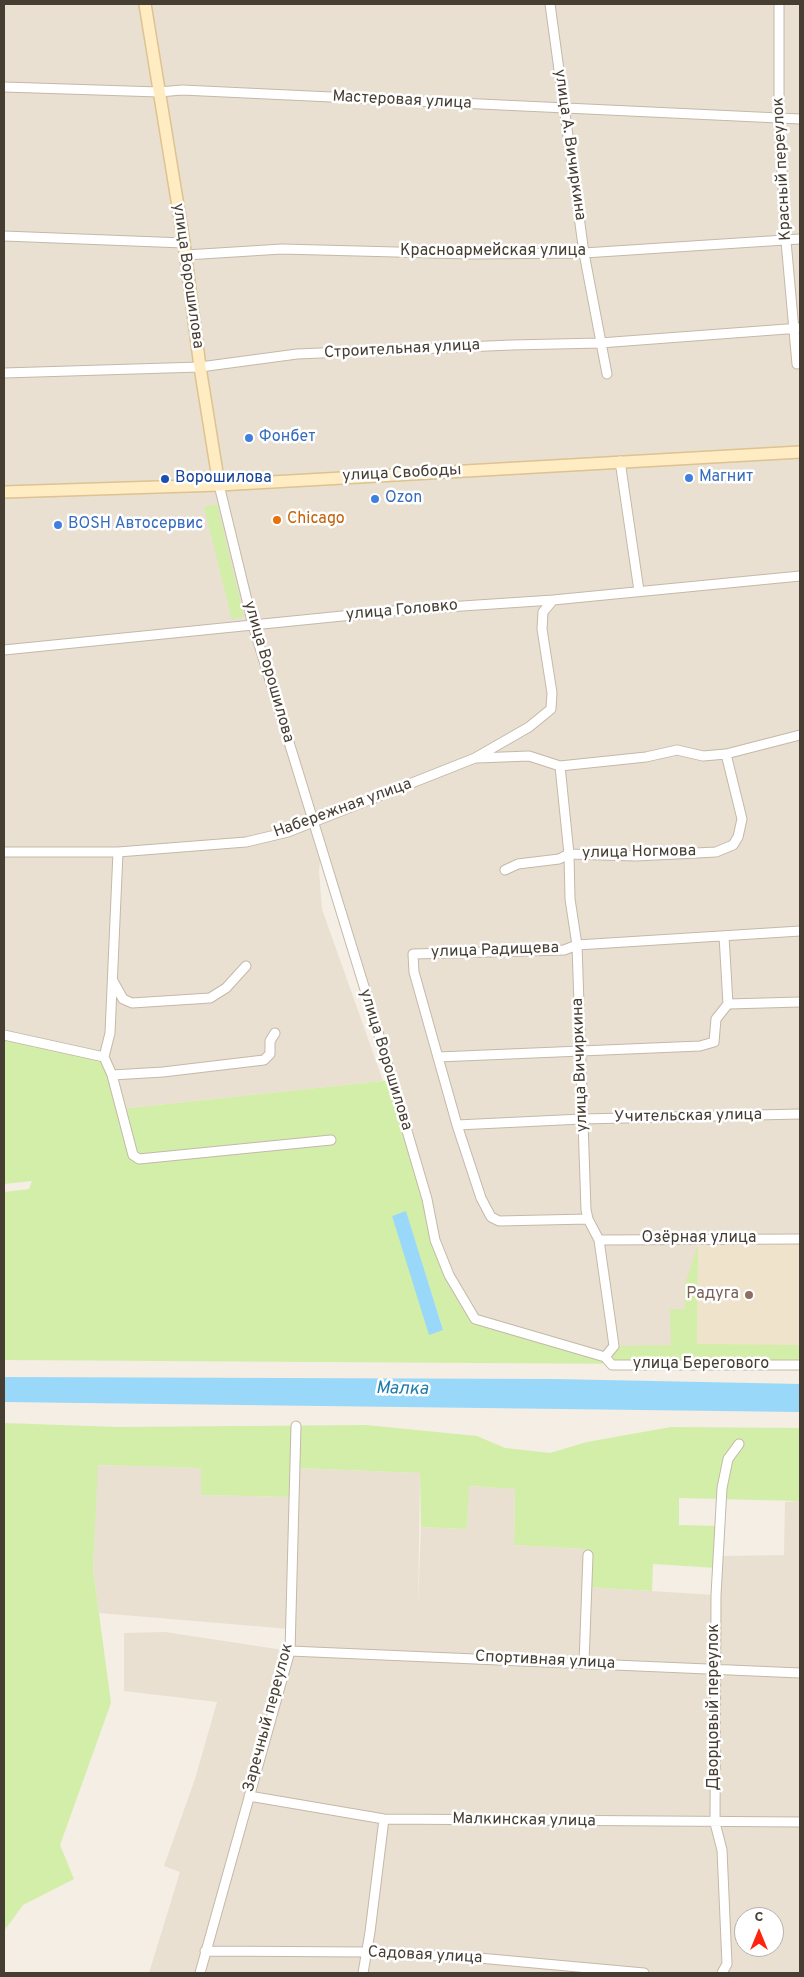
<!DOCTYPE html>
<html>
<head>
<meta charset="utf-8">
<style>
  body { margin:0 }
  #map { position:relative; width:804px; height:1977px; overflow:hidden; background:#f4eee4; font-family:Overpass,sans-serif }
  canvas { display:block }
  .frame { position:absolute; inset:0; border:5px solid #473e33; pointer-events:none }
  .north { position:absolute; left:734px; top:1907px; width:50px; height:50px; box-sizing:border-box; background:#fff; border:1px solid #b5b2ad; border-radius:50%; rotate:0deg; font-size:14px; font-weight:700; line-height:20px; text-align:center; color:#473e33 }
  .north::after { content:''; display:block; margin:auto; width:18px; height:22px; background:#ff2410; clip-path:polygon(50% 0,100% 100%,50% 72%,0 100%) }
</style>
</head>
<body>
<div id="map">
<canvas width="804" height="1977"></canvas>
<div class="frame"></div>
<div class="north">С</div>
</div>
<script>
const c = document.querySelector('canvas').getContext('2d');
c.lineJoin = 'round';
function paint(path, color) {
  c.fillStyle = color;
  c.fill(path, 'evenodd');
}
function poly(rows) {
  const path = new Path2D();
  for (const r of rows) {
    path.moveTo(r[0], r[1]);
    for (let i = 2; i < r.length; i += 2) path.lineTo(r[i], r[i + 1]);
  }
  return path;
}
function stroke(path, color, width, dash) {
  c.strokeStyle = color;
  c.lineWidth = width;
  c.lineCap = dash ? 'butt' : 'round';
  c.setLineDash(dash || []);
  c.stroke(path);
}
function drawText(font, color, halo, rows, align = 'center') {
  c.font = font + ' Overpass,sans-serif';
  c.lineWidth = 5;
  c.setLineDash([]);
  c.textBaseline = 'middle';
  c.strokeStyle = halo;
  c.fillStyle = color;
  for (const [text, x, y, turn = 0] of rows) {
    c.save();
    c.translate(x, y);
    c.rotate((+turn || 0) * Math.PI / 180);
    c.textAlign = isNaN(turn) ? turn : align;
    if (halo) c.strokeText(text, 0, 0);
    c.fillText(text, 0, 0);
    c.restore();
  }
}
paint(poly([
  [4,4,800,4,800,1239,698,1239,697,1345,605,1357,475,1319,449,1275,321,852,319,870,322,909,383,1081,120,1109,4,1035],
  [97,1465,201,1468,202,1495,295,1497,296,1468,420,1473,418,1605,421,1527,467,1529,468,1486,515,1489,514,1545,586,1549,587,1587,715,1595,717,1561,723,1556,784,1555,785,1502,800,1501,800,1973,149,1973,180,1872,164,1866,195,1779,217,1702,124,1691,124,1633,165,1632,290,1651,290,1629,99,1613,93,1569],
  [744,1917,774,1917,774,1947,744,1947]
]), '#e9e0d2');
paint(poly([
  [800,1243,800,1345,697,1345,698,1245]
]), '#efe3cc');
paint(poly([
  [217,504,244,616,232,620,204,507],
  [4,1035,104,1057,120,1109,392,1080,435,1240,475,1319,605,1357,614,1346,671,1345,670,1309,685,1309,684,1287,698,1245,697,1344,800,1345,800,1365,4,1360,4,1192,29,1189,32,1181,4,1184],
  [406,1212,443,1330,392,1216],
  [4,1423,118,1427,366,1425,477,1436,505,1448,550,1453,587,1442,671,1427,800,1428,800,1501,679,1498,679,1525,720,1526,717,1568,653,1564,652,1591,586,1587,586,1549,514,1545,515,1489,469,1486,467,1529,421,1527,420,1473,297,1468,295,1497,201,1495,201,1468,98,1465,93,1569,111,1703,60,1845,74,1879,23,1905,4,1931]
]), '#d3eea8');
paint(poly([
  [406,1211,443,1330,429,1335,392,1216],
  [4,1377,555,1379,800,1384,800,1412,4,1402]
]), '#99d8f9');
const minor = poly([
  [550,4,584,253,607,374],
  [779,4,779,118,786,241,797,364],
  [4,87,159,92,182,90,800,119],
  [4,236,184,243],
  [186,255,282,249,471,254,584,253,800,239],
  [4,373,200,367,297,354,512,345,600,343,800,328],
  [620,461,639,591],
  [219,485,253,625,378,1032,427,1199,435,1240,449,1275,475,1319,605,1357],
  [4,650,402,610,553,600,800,576],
  [477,758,529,756,560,766,646,757,677,750,703,756,726,754,800,735],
  [560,766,569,854,570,899,577,945,586,1210,588,1219,599,1240,614,1346,605,1357],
  [4,852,118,852,246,842,288,832,475,758,529,727,551,709,552,693,542,629,543,612,553,600],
  [505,870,518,864,559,859,569,854,636,856,716,852,728,847,733,845,738,837,742,819,726,754],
  [724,936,728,1004],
  [113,981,123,999,132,1003,210,998,226,988,246,966],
  [4,1035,104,1057,110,1033,118,852],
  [104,1057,112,1075,133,1155,139,1159,331,1140],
  [438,1057,700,1046,714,1042,716,1019,728,1004,800,1002],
  [112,1075,163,1072,264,1060,270,1054,270,1041,275,1033],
  [457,1125,582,1119,800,1114],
  [588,1219,499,1221,491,1217,481,1198,457,1125,414,972,413,954,564,950,577,945,800,931],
  [599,1240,800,1239],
  [605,1357,612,1365,800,1365],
  [290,1651,800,1673],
  [584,1663,588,1555],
  [249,1796,384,1819,800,1822],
  [205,1951,365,1952,479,1958,644,1973],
  [200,1973,290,1651,296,1426],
  [363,1973,370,1932,384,1819],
  [722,1973,727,1964,722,1850,715,1823,716,1595,722,1488,728,1459,739,1444]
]);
const secondary = poly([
  [145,4,184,243,200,367,219,485],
  [4,492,219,485,800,452]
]);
stroke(minor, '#c4b8a9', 11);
stroke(secondary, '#dcc390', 14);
stroke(minor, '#fff', 9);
stroke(secondary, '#ffecc3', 11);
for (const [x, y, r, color] of [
  [249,438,5,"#3f7fe0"],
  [689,478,5,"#3f7fe0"],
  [165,479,5,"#1a4fb4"],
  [375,499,5,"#3f7fe0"],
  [277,520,5,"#e8710a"],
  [58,525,5,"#3f7fe0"],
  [749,1295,5,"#8d6e63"]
]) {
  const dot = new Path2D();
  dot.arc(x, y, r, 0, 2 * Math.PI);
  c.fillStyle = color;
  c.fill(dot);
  stroke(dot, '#fff', 2);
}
drawText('16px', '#473e33', '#fff', [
  ["Мастеровая улица",402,101,3],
  ["улица А. Вичиркина",569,145,82],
  ["Красный переулок",783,169,-93],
  ["Красноармейская улица",493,252],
  ["улица Ворошилова",187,276,82],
  ["Строительная улица",402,350,-3],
  ["улица Свободы",402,474,-3],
  ["улица Головко",402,611,-5],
  ["улица Ворошилова",268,672,74],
  ["Набережная улица",343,809,-20],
  ["улица Ногмова",639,853,-1],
  ["улица Радищева",495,951,-2],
  ["улица Ворошилова",385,1060,73],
  ["улица Вичиркина",581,1065,-92],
  ["Учительская улица",688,1117,-1],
  ["Озёрная улица",699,1239],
  ["улица Берегового",701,1365],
  ["Спортивная улица",545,1661,3],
  ["Дворцовый переулок",715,1707,-90],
  ["Заречный переулок",269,1718,-75],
  ["Малкинская улица",524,1821,1],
  ["Садовая улица",425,1956,3]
]);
drawText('16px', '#366cbe', '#fff', [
  ["Фонбет",259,438],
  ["Магнит",699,478],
  ["Ozon",385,499],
  ["BOSH Автосервис",68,525]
], 'left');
drawText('16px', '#164399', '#fff', [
  ["Ворошилова",175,479]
], 'left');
drawText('16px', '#c56008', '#fff', [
  ["Chicago",287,520]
], 'left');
drawText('16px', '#785e54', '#fff', [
  ["Радуга",739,1295]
], 'right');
drawText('italic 18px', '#1e7bae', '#fff', [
  ["Малка",402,1390,1]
]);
</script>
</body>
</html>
